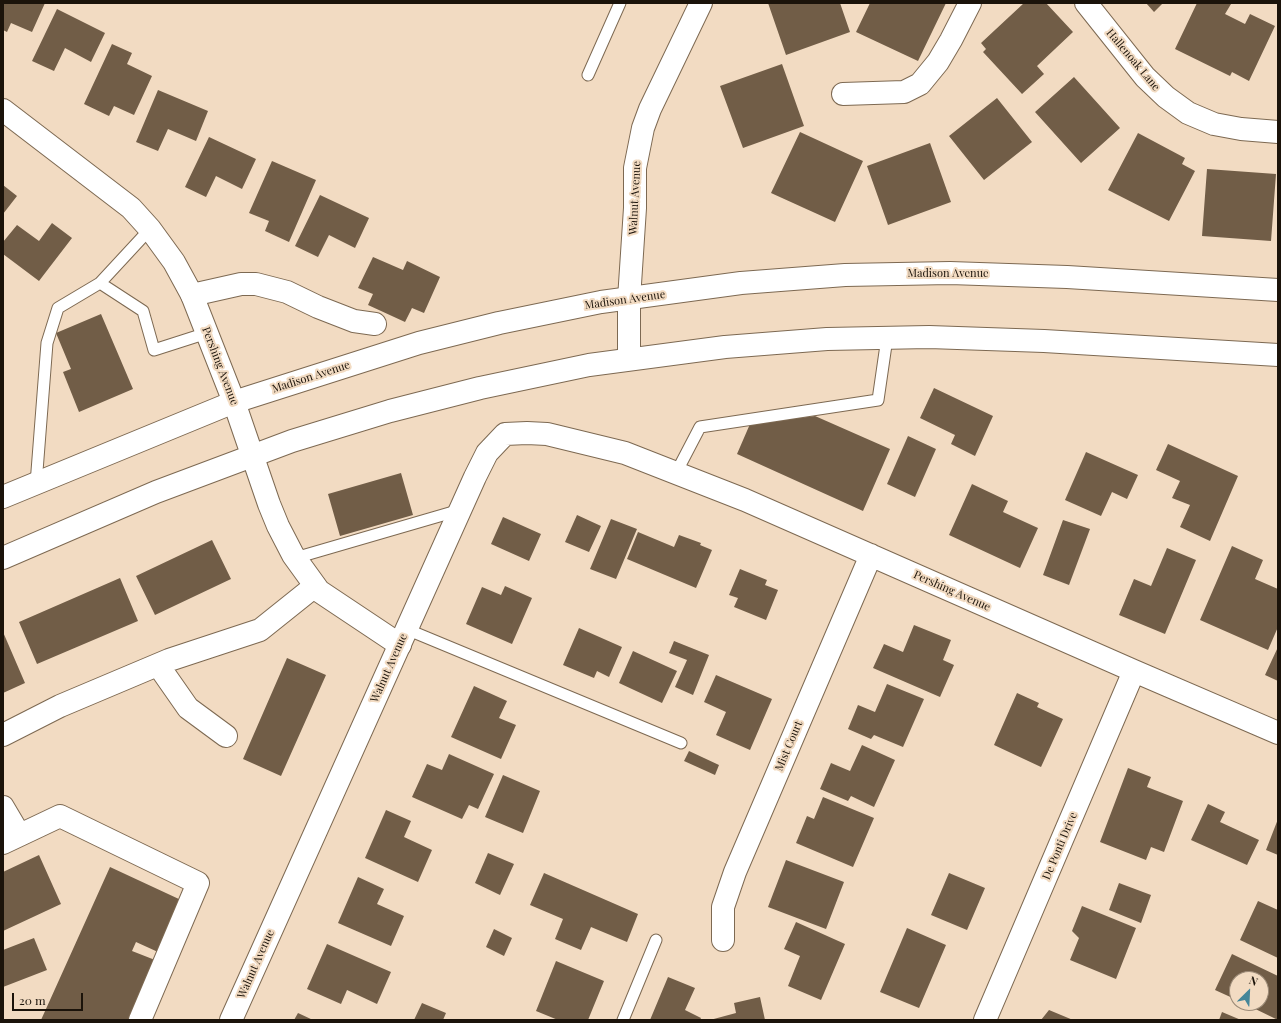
<!DOCTYPE html>
<html>
<head>
<meta charset="utf-8">
<style>
  body { margin:0 }
  #map { position:relative; width:1281px; height:1023px; overflow:hidden; background:#f2dbc2; font-family:"Playfair Display",serif }
  canvas { display:block }
  .frame { position:absolute; inset:0; border:4px solid #1b130a; pointer-events:none }
  .north { position:absolute; left:1229px; top:971px; width:40px; height:40px; box-sizing:border-box; background:#f2dbc2; border:1px solid #9c8b78; border-radius:50%; rotate:24deg; font-size:11px; font-weight:700; line-height:16px; text-align:center; color:#1b130a }
  .north::after { content:''; display:block; margin:auto; width:14px; height:18px; background:#458699; clip-path:polygon(50% 0,100% 100%,50% 72%,0 100%) }
  .scale { position:absolute; left:12px; top:993px; width:71px; height:18px; box-sizing:border-box; border:2px solid #1b130a; border-top:0; padding-left:5px; font-size:12px; line-height:14px; white-space:nowrap; color:#1b130a; -webkit-text-stroke:3px #f2dbc2; paint-order:stroke }
</style>
</head>
<body>
<div id="map">
<canvas width="1281" height="1023"></canvas>
<div class="frame"></div>
<div class="north">N</div>
<div class="scale">20 m</div>
</div>
<script>
const c = document.querySelector('canvas').getContext('2d');
c.lineJoin = 'round';
function paint(path, color) {
  c.fillStyle = color;
  c.fill(path, 'evenodd');
}
function poly(rows) {
  const path = new Path2D();
  for (const r of rows) {
    path.moveTo(r[0], r[1]);
    for (let i = 2; i < r.length; i += 2) path.lineTo(r[i], r[i + 1]);
  }
  return path;
}
function stroke(path, color, width, dash) {
  c.strokeStyle = color;
  c.lineWidth = width;
  c.lineCap = dash ? 'butt' : 'round';
  c.setLineDash(dash || []);
  c.stroke(path);
}
function drawText(font, color, halo, rows, align = 'center') {
  c.font = font + ' "Playfair Display",serif';
  c.lineWidth = 4;
  c.setLineDash([]);
  c.textBaseline = 'middle';
  c.strokeStyle = halo;
  c.fillStyle = color;
  for (const [text, x, y, turn = 0] of rows) {
    c.save();
    c.translate(x, y);
    c.rotate((+turn || 0) * Math.PI / 180);
    c.textAlign = isNaN(turn) ? turn : align;
    if (halo) c.strokeText(text, 0, 0);
    c.fillText(text, 0, 0);
    c.restore();
  }
}
paint(poly([
  [3,3,45,3,32,32,11,23,7,32,3,30],
  [768,3,840,3,850,32,786,55],
  [870,3,946,3,918,61,856,32],
  [1024,3,1046,3,1073,32,1037,66,1044,74,1022,94,983,52,986,49,981,43],
  [1146,3,1163,3,1154,12],
  [1197,3,1229,3,1231,4,1225,14,1245,24,1250,14,1275,26,1249,81,1232,72,1230,76,1175,49],
  [57,9,105,33,91,62,65,48,54,71,32,61],
  [112,44,132,53,127,64,152,76,134,115,114,106,109,116,84,104],
  [782,64,804,126,743,148,720,86],
  [1074,77,1120,128,1081,163,1035,112],
  [158,90,208,111,196,141,168,129,158,151,136,142],
  [997,98,1032,142,984,180,949,136],
  [800,132,863,161,835,222,771,193],
  [1138,133,1185,158,1182,164,1195,171,1169,221,1108,190],
  [209,137,256,159,242,189,216,176,206,197,185,187],
  [930,143,951,202,888,225,867,166],
  [272,161,316,180,289,242,265,231,269,221,249,213],
  [1207,169,1276,174,1271,241,1202,236],
  [3,185,17,196,3,214],
  [320,195,369,218,355,248,329,235,318,257,295,246],
  [52,223,72,238,39,281,3,254,3,242,17,225,39,241],
  [373,257,403,270,407,261,440,277,424,313,412,308,405,322,368,305,373,294,358,288],
  [101,314,133,389,79,412,63,372,71,369,56,333],
  [934,388,993,416,975,456,951,444,955,435,920,418],
  [815,416,890,449,863,511,737,454,750,424],
  [908,436,936,449,915,497,887,484],
  [1168,444,1238,476,1210,541,1180,527,1190,505,1172,498,1180,481,1156,470],
  [1086,452,1138,475,1127,499,1112,492,1101,516,1065,500],
  [401,473,413,515,340,536,328,494],
  [972,484,1008,501,1003,512,1038,528,1020,568,949,535],
  [577,515,601,526,589,552,565,542],
  [503,517,541,534,529,561,491,544],
  [611,519,637,529,616,579,590,569],
  [1063,520,1090,529,1069,585,1043,575],
  [638,532,674,547,679,535,701,543,700,545,712,550,696,588,627,559],
  [212,540,231,579,155,615,136,576],
  [1232,546,1263,560,1255,579,1278,589,1278,627,1268,650,1200,620],
  [1167,548,1196,560,1165,634,1119,615,1134,579,1151,586],
  [740,569,767,580,765,585,778,590,766,620,734,607,738,598,729,595],
  [120,578,138,621,37,664,19,622],
  [505,586,532,598,512,644,466,624,482,587,501,595],
  [914,625,951,640,943,660,954,665,940,697,873,668,884,644,903,652],
  [579,628,622,647,609,677,597,671,594,678,563,665],
  [3,632,25,683,3,693],
  [674,641,709,655,693,695,675,687,687,660,669,653],
  [1278,647,1278,681,1265,675],
  [633,651,677,671,662,703,619,683],
  [287,658,326,675,281,776,243,759],
  [716,675,772,699,750,750,716,735,726,712,704,702],
  [887,684,924,699,903,747,874,735,871,739,848,729,858,705,875,712],
  [474,686,507,701,499,718,516,725,501,759,451,737],
  [1017,693,1039,703,1037,707,1063,719,1041,767,994,745],
  [862,745,895,760,874,807,851,796,848,801,820,789,831,763,850,771],
  [689,751,719,765,715,775,684,761],
  [449,754,494,774,478,809,469,805,462,819,412,797,427,764,442,770],
  [1128,768,1151,777,1147,787,1183,801,1164,852,1151,847,1146,860,1100,842],
  [503,775,540,791,523,833,485,817],
  [823,797,874,818,853,867,796,843,807,816,814,819],
  [1208,804,1225,812,1220,822,1259,840,1247,865,1191,840],
  [386,810,411,821,404,837,432,850,418,882,365,858],
  [1278,819,1278,855,1266,850],
  [488,853,514,864,500,895,475,883],
  [39,855,61,904,3,931,3,872],
  [786,860,844,882,826,929,768,907],
  [110,867,181,900,158,952,136,942,132,951,155,960,132,1013,129,1020,41,1020],
  [544,873,638,914,627,942,591,927,581,950,555,939,563,919,530,905],
  [949,873,985,888,967,930,931,915],
  [358,877,384,889,377,904,404,916,391,946,338,923],
  [1119,883,1151,895,1141,923,1109,910],
  [1258,901,1278,910,1278,958,1240,940],
  [1082,906,1136,928,1116,979,1070,960,1079,938,1072,931],
  [796,922,845,944,821,1000,788,986,800,956,784,949],
  [907,928,946,945,919,1008,880,992],
  [494,929,512,938,504,956,486,947],
  [34,938,47,970,3,987,3,950],
  [327,944,391,972,377,1004,347,990,341,1004,307,989],
  [1232,954,1278,976,1278,1020,1243,1003,1261,1003,1261,979,1237,979,1237,1000,1215,990],
  [556,961,604,981,588,1020,558,1020,536,1011],
  [668,977,695,988,685,1010,701,1018,700,1020,650,1020],
  [760,997,765,1020,710,1020,736,1013,734,1003],
  [422,1003,446,1013,443,1020,414,1020],
  [1049,1010,1073,1020,1041,1020],
  [1222,1012,1241,1020,1219,1020],
  [298,1013,313,1020,294,1020]
]), '#715d47');
const service = poly([
  [588,75,620,3],
  [100,283,143,311,154,350,207,333],
  [676,473,700,427,878,400,887,338],
  [36,484,47,343,58,308,100,283,150,229],
  [295,558,460,510],
  [406,629,681,743],
  [623,1020,656,940]
]);
const minor = poly([
  [1086,3,1145,77,1166,97,1188,113,1214,124,1241,129,1278,132],
  [843,94,904,92,920,84,938,62,951,40,970,3],
  [192,295,241,284,256,284,287,292,318,307,354,321,375,324],
  [158,665,188,708,226,736],
  [3,735,60,706,169,660,260,630,315,586],
  [3,807,19,834],
  [3,843,60,816,198,883,140,1020],
  [723,940,723,907,735,872,871,555],
  [231,1020,475,477,487,453,505,434,527,433,547,434,625,453,745,500,1134,671,1278,733],
  [985,1020,1134,671]
]);
const tertiary = poly([
  [3,110,131,208,150,229,174,262,192,295,234,402,269,504,278,526,293,555,319,591,400,645],
  [629,359,629,299,635,208,635,168,643,128,650,109,701,3]
]);
const primary = poly([
  [3,497,234,402,419,343,499,323,601,302,741,283,845,275,950,273,1067,277,1278,290],
  [3,558,156,492,292,441,390,411,480,388,589,365,725,347,827,339,929,337,1044,341,1278,355]
]);
stroke(service, '#7d6952', 13);
stroke(minor, '#7d6952', 24);
stroke(tertiary, '#7d6952', 24);
stroke(primary, '#7d6952', 24);
stroke(service, '#fff', 11);
stroke(minor, '#fff', 22);
stroke(tertiary, '#fff', 22);
stroke(primary, '#fff', 22);
drawText('11px', '#1b130a', '#f2dbc2', [
  ["Hallenoak Lane",1133,60,50],
  ["Walnut Avenue",635,198,-87],
  ["Madison Avenue",948,274],
  ["Madison Avenue",625,300,-8],
  ["Pershing Avenue",220,366,69],
  ["Madison Avenue",311,377,-18],
  ["Pershing Avenue",952,591,24],
  ["Walnut Avenue",389,668,-66],
  ["Mist Court",789,746,-67],
  ["De Ponti Drive",1060,846,-67],
  ["Walnut Avenue",256,964,-66]
]);
</script>
</body>
</html>
